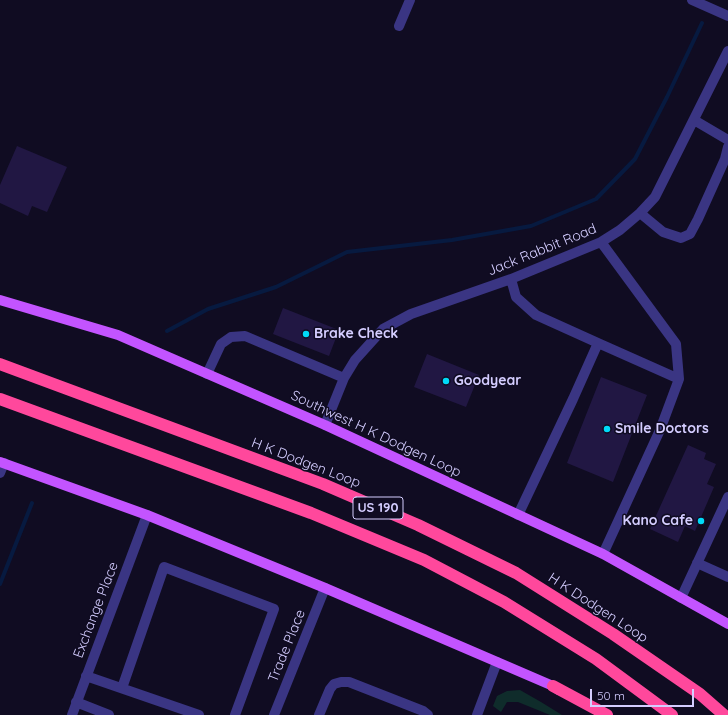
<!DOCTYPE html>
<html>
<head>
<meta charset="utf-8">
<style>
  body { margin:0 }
  #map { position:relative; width:728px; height:715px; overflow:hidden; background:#100c22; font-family:Quicksand,sans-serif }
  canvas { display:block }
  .scale { position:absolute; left:590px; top:689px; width:104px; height:18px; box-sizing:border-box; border:2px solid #d4cdff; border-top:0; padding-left:5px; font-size:12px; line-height:14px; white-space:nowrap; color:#d4cdff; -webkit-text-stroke:3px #100c22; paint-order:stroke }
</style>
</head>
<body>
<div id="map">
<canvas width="728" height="715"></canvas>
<div class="scale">50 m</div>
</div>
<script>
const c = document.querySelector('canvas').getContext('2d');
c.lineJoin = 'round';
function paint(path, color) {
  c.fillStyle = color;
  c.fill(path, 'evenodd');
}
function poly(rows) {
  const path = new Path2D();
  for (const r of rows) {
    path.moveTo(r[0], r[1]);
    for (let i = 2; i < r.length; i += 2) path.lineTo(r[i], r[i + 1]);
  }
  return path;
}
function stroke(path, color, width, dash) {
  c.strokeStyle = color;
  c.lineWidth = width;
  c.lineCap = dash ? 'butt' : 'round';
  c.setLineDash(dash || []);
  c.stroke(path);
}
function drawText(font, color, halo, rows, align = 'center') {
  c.font = font + ' Quicksand,sans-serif';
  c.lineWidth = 3;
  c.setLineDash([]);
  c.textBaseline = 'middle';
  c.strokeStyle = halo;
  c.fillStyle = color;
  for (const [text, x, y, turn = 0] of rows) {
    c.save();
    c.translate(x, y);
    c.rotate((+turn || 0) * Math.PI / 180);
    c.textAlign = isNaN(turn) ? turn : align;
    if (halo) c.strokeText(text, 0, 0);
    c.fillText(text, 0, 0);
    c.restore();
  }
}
paint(poly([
  [520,690,541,702,562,715,550,715,518,702,507,702,501,712,493,706,497,696,507,691]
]), '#0f2c2b');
stroke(poly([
  [167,331,208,309,276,287,347,252,452,240,531,226,596,199,635,159,667,97,702,23],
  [0,584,32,503]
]), '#071a40', 4);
paint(poly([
  [17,146,67,167,47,212,32,206,28,216,0,203,0,185],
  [283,308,339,330,329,356,273,334],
  [427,354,479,375,466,407,414,387],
  [601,377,647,395,613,482,567,463],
  [688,445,706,453,704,459,716,464,707,484,714,487,695,531,685,526,678,542,650,529]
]), '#211743');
stroke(poly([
  [692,0,728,16],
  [399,26,410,0],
  [694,120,728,140],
  [640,213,663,232,681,238,690,234,698,219,725,159,728,147],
  [601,242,676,344,679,379,660,430,603,554],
  [511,279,516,297,536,315,598,343],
  [207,374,221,344,231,337,245,336,344,378],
  [325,425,344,378,355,360,383,329,411,314,511,279,601,242,620,230,640,213,655,197,728,51],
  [0,473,4,463],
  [518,515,573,399,598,343,679,379],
  [697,563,728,577],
  [681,598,728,497],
  [86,676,199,715],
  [122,688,164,567,274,609,235,715],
  [76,702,109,715],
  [72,715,147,515],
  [274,715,325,588],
  [319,715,330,689,334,684,341,682,349,682,423,711,428,715],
  [477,715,497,662]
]), '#3a3583', 10);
stroke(poly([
  [0,300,118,335,325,425,603,554,728,624],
  [0,462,147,515,325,588,553,686,559,690]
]), '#c354ff', 10);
stroke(poly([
  [0,364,323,484,418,525,516,573,613,634,700,694,724,715],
  [0,399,311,513,424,560,504,602,596,659,672,715],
  [553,686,607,715]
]), '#ff489c', 12);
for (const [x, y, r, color] of [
  [306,334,4,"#00daf8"],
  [446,381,4,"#00daf8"],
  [607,429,4,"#00daf8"],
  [701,521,4,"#00daf8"]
]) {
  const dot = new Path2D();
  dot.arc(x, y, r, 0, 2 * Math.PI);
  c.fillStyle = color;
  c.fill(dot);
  stroke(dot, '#100c22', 1.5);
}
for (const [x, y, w] of [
  [378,508,50]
]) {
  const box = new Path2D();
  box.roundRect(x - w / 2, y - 11, w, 22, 3);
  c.fillStyle = '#100c22';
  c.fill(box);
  stroke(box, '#d4cdff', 1);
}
drawText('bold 13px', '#d4cdff', null, [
  ["US 190",378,508]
]);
drawText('14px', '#d4cdff', '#100c22', [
  ["Jack Rabbit Road",542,250,-22],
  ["Southwest H K Dodgen Loop",376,434,25],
  ["H K Dodgen Loop",306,463,21],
  ["H K Dodgen Loop",598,608,33],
  ["Exchange Place",96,610,-69],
  ["Trade Place",287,646,-68]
]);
drawText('bold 14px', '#d4cdff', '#100c22', [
  ["Brake Check",314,334],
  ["Goodyear",454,381],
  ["Smile Doctors",615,429],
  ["Kano Cafe",693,521,"right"]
], 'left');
</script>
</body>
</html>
